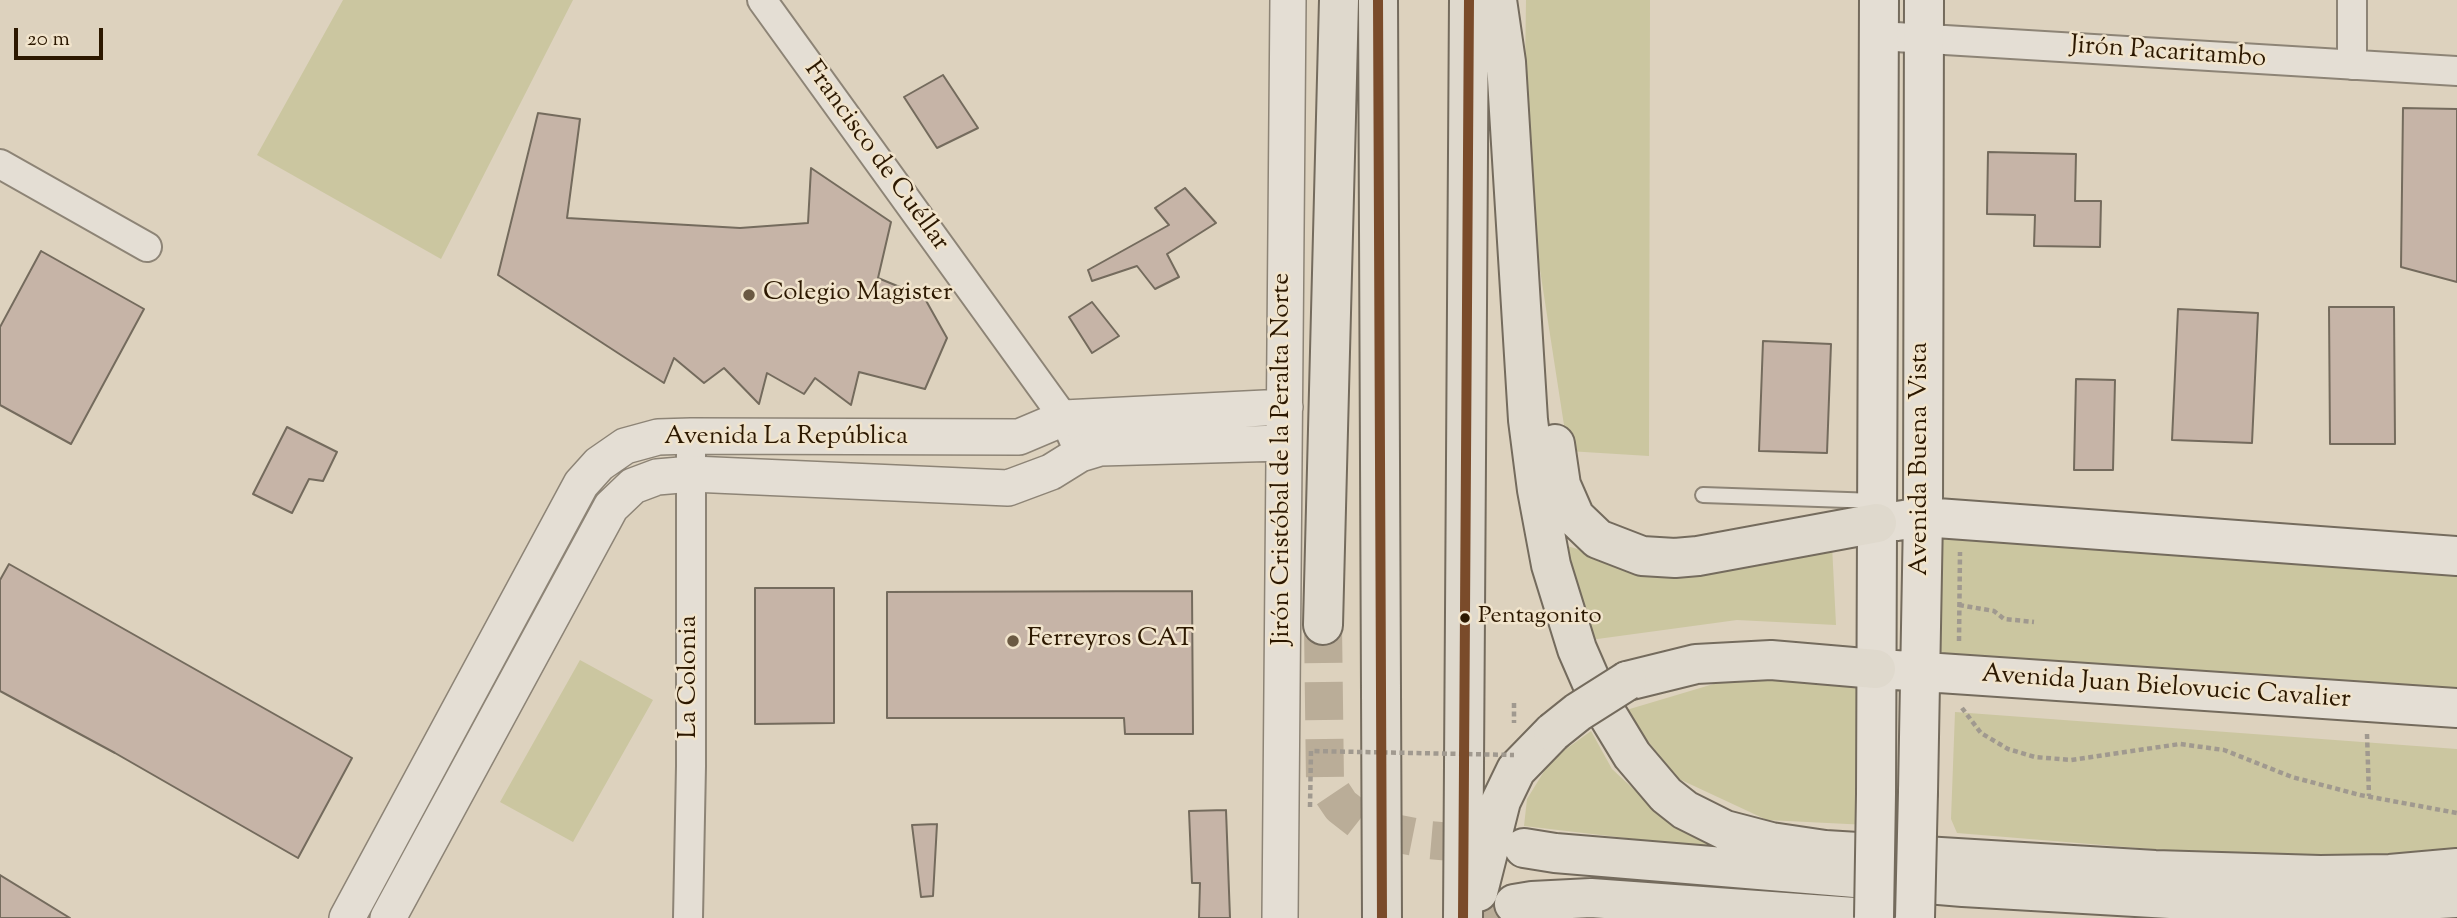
<!DOCTYPE html>
<html>
<head>
<meta charset="utf-8">
<style>
  body { margin:0 }
  #map { position:relative; width:2457px; height:918px; overflow:hidden; background:#ddd2be; font-family:"Sorts Mill Goudy",serif }
  canvas { display:block }
  .scale { position:absolute; left:14px; top:28px; width:89px; height:32px; box-sizing:border-box; border:4px solid #2c1800; border-top:0; padding-left:9px; font-size:21px; line-height:24px; white-space:nowrap; color:#2c1800; -webkit-text-stroke:5px #f1e4cc; paint-order:stroke }
</style>
</head>
<body>
<div id="map">
<canvas width="2457" height="918"></canvas>
<div class="scale">20 m</div>
</div>
<script>
const c = document.querySelector('canvas').getContext('2d');
c.lineJoin = 'round';
function paint(path, color) {
  c.fillStyle = color;
  c.fill(path, 'evenodd');
}
function poly(rows) {
  const path = new Path2D();
  for (const r of rows) {
    path.moveTo(r[0], r[1]);
    for (let i = 2; i < r.length; i += 2) path.lineTo(r[i], r[i + 1]);
  }
  return path;
}
function stroke(path, color, width, dash) {
  c.strokeStyle = color;
  c.lineWidth = width;
  c.lineCap = dash ? 'butt' : 'round';
  c.setLineDash(dash || []);
  c.stroke(path);
}
function drawText(font, color, halo, rows, align = 'center') {
  c.font = font + ' "Sorts Mill Goudy",serif';
  c.lineWidth = 5;
  c.setLineDash([]);
  c.textBaseline = 'middle';
  c.strokeStyle = halo;
  c.fillStyle = color;
  for (const [text, x, y, turn = 0] of rows) {
    c.save();
    c.translate(x, y);
    c.rotate((+turn || 0) * Math.PI / 180);
    c.textAlign = isNaN(turn) ? turn : align;
    if (halo) c.strokeText(text, 0, 0);
    c.fillText(text, 0, 0);
    c.restore();
  }
}
paint(poly([
  [343,0,573,0,441,259,257,155],
  [1526,0,1650,0,1649,456,1568,451,1532,218,1524,142],
  [1935,538,2457,570,2457,692,1937,655],
  [1560,544,1675,577,1832,545,1836,625,1737,620,1590,640],
  [580,660,653,700,573,842,500,802],
  [1737,677,1867,682,1868,825,1767,820,1679,779,1623,711],
  [1955,712,2457,749,2457,849,2424,850,2320,863,1957,833,1951,819],
  [1591,731,1612,769,1656,810,1728,850,1524,826,1527,799,1551,760]
]), '#cbc6a0');
const building = poly([
  [943,75,978,128,937,148,904,97,943,75],
  [2403,108,2457,109,2457,282,2401,267,2403,108],
  [538,113,580,119,567,218,740,228,808,223,811,168,891,222,878,278,924,297,947,338,925,389,859,372,851,405,815,378,804,394,767,373,759,404,724,368,704,383,674,358,664,383,498,275,538,113],
  [1988,152,2076,154,2075,201,2101,201,2100,247,2034,246,2035,215,1987,214,1988,152],
  [1185,188,1216,223,1167,254,1179,277,1155,289,1137,266,1092,281,1088,270,1169,225,1155,208,1185,188],
  [41,251,144,309,71,444,0,405,0,327,41,251],
  [1092,302,1119,336,1092,353,1069,317,1092,302],
  [2329,307,2394,307,2395,444,2330,444,2329,307],
  [2178,309,2258,313,2252,443,2172,440,2178,309],
  [1763,341,1831,344,1827,453,1759,451,1763,341],
  [2076,379,2115,380,2113,470,2074,470,2076,379],
  [287,427,337,452,323,481,309,479,292,513,253,494,287,427],
  [9,564,352,758,298,858,115,753,0,691,0,580,9,564],
  [755,588,834,588,834,723,755,724,755,588],
  [1192,591,1193,734,1125,734,1124,718,887,718,887,592,1192,591],
  [1226,810,1230,918,1199,918,1200,883,1192,883,1189,811,1226,810],
  [937,824,933,896,921,897,912,825,937,824],
  [0,875,70,918,0,918,0,875]
]);
paint(building, '#c6b4a7');
stroke(building, '#746b5d', 2);
stroke(poly([
  [1323,625,1325,782,1341,806,1369,828,1429,840,1498,846],
  [1472,918,1514,904]
]), '#baad98', 38, [38, 19]);
const service = poly([
  [1703,495,1876,501]
]);
const minor = poly([
  [762,0,1064,418,1080,454],
  [2352,0,2352,65],
  [1879,36,2457,71],
  [0,164,147,247],
  [688,918,691,766,691,436]
]);
const tertiary = poly([
  [347,918,581,484,599,464,625,446,658,437,691,436,1019,437,1064,418,1285,407],
  [388,918,611,507,633,486,657,477,692,474,1008,488,1051,472,1080,454,1100,448,1284,443],
  [1280,918,1288,0]
]);
const secondary = poly([
  [1897,521,1923,517,2457,556],
  [1895,670,2457,708],
  [1918,792,1923,517,1924,0],
  [1876,794,1879,0]
]);
const motorway = poly([
  [1378,0,1382,918],
  [1497,0,1506,62,1528,420,1537,490,1551,565,1577,649,1601,704,1632,755,1666,795,1685,810,1725,830,1771,842,1825,850,2155,870,2320,875,2390,874,2457,868],
  [1555,444,1561,485,1575,517,1598,539,1642,556,1675,558,1698,556,1877,523],
  [1323,625,1339,0],
  [1627,681,1696,664,1771,660,1876,669],
  [1524,848,1555,853,1963,887,2256,904,2332,905,2457,898],
  [1478,892,1501,801,1516,770,1553,732],
  [1514,904,1532,901,1591,898,1868,918],
  [1463,918,1469,0]
]);
stroke(service, '#8d8476', 18);
stroke(minor, '#8d8476', 32);
stroke(tertiary, '#8d8476', 38);
stroke(secondary, '#746b5d', 42);
stroke(motorway, '#746b5d', 42);
stroke(poly([
  [1959,605,1994,611,2004,619,2034,622],
  [1959,641,1960,552],
  [1514,703,1514,723],
  [1962,708,1981,733,2008,749,2035,757,2071,760,2180,744,2224,750,2292,777,2360,795,2457,813],
  [2367,734,2369,796]
]), '#a0998f', 4.5, [5, 3.5]);
stroke(service, '#e4ded4', 14);
stroke(minor, '#e4ded4', 28);
stroke(tertiary, '#e4ded4', 35);
stroke(secondary, '#e4ded4', 38);
stroke(motorway, '#dfd9cd', 38);
const secondaryBridge = poly([
  [1874,918,1876,794],
  [1915,918,1918,792]
]);
const motorwayBridge = poly([
  [1553,732,1578,712,1627,681]
]);
stroke(secondaryBridge, '#746b5d', 42, []);
stroke(motorwayBridge, '#746b5d', 42, []);
stroke(poly([
  [1310,807,1311,751,1514,755]
]), '#a0998f', 4.5, [5, 3.5]);
stroke(secondaryBridge, '#e4ded4', 38);
stroke(motorwayBridge, '#dfd9cd', 38);
stroke(poly([
  [1378,0,1382,918],
  [1463,918,1469,0]
]), '#7a4b2a', 10);
for (const [x, y, r, color] of [
  [749,295,7,"#6a5942"],
  [1465,618,6,"#2c1800"],
  [1013,641,7,"#6a5942"]
]) {
  const dot = new Path2D();
  dot.arc(x, y, r, 0, 2 * Math.PI);
  c.fillStyle = color;
  c.fill(dot);
  stroke(dot, '#f1e4cc', 2.5);
}
drawText('24px', '#2c1800', '#f1e4cc', [
  ["Pentagonito",1478,618]
], 'left');
drawText('26px', '#2c1800', '#f1e4cc', [
  ["Jirón Pacaritambo",2168,54,4],
  ["Francisco de Cuéllar",875,157,54],
  ["Avenida La República",786,439],
  ["Jirón Cristóbal de la Peralta Norte",1284,459,-90],
  ["Avenida Buena Vista",1922,459,-90],
  ["La Colonia",691,677,-90],
  ["Avenida Juan Bielovucic Cavalier",2166,689,4]
]);
drawText('26px', '#2c1800', '#f1e4cc', [
  ["Colegio Magister",763,295],
  ["Ferreyros CAT",1027,641]
], 'left');
</script>
</body>
</html>
